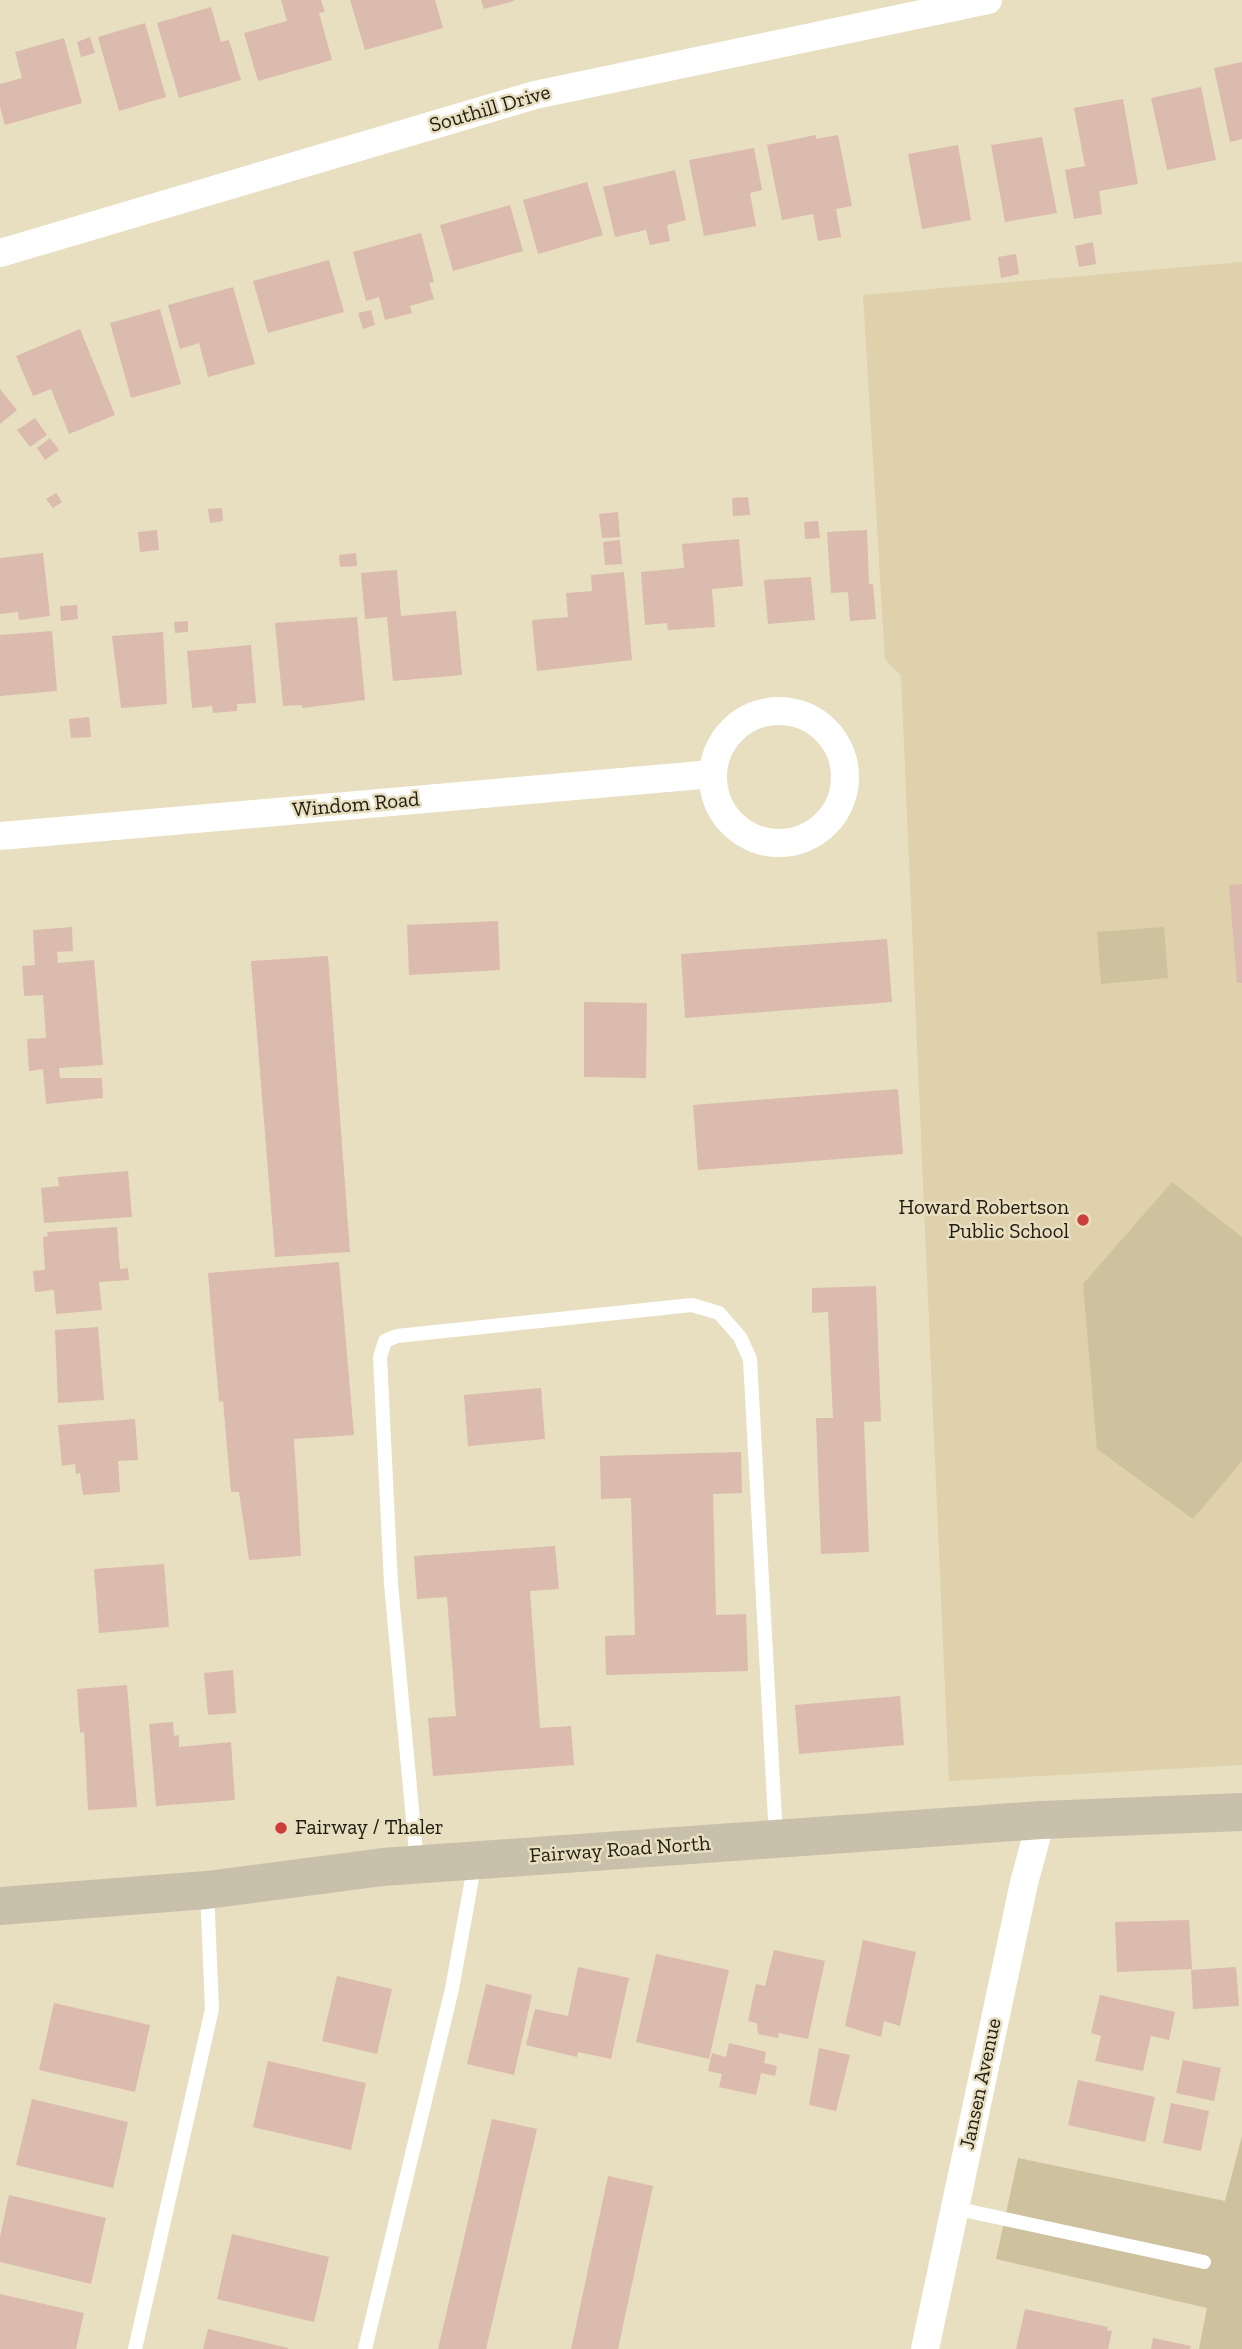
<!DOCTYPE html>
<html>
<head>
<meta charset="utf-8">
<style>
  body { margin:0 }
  canvas { display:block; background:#e8dec0 }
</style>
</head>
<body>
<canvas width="1242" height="2349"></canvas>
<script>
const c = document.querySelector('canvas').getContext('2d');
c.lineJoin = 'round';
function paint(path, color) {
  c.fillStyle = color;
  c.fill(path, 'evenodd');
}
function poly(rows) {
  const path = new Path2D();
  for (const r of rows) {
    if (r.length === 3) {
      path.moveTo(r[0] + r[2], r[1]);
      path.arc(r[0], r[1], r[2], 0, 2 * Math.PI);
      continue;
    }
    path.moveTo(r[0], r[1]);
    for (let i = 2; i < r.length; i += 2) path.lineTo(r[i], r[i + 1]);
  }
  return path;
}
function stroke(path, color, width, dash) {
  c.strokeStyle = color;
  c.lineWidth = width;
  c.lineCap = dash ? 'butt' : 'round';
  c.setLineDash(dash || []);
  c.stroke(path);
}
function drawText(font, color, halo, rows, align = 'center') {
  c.font = font + ' "Zilla Slab",serif';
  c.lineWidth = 5;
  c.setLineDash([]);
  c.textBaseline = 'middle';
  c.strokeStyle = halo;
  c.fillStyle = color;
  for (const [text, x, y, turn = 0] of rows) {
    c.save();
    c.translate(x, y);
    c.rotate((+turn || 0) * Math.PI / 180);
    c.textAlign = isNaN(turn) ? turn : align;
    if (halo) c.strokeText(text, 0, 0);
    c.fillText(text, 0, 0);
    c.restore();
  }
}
paint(poly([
  [1242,262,1242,1765,949,1781,901,676,885,659,863,295]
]), '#ded1ac');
paint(poly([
  [1164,927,1168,978,1101,984,1097,932],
  [1172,1182,1242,1237,1242,1461,1193,1519,1097,1449,1083,1284],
  [1242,2136,1242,2349,1199,2349,1207,2308,996,2259,1018,2158,1225,2201]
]), '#cdc19e');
paint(poly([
  [281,0,321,0,325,12,319,13,332,60,258,81,244,33,287,21],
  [350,0,435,0,443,28,365,50],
  [481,0,514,0,514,1,484,9],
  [211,7,221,42,229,40,241,80,179,98,157,23],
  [145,23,166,97,119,111,98,37],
  [90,37,95,53,81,57,77,42],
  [64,38,82,103,5,125,0,107,0,84,22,78,15,52],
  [1242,62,1242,139,1230,142,1214,68],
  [1201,87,1216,160,1167,170,1151,98],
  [1123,99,1138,184,1099,191,1102,214,1074,219,1065,170,1085,166,1074,108],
  [816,135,816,139,838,135,852,206,836,209,841,237,818,241,813,214,782,220,767,145],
  [1042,137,1057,213,1005,222,991,145],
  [958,145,971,220,922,229,908,154],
  [754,148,762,190,750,193,756,226,704,236,689,160],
  [675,170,686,220,667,225,670,241,650,245,646,230,615,237,603,187],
  [587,182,603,235,538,254,523,200],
  [510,205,523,251,453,271,440,225],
  [421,233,434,282,429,283,434,299,410,306,412,313,385,320,379,297,366,301,353,252],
  [1093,242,1096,264,1079,267,1075,246],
  [1016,254,1019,274,1001,278,998,257],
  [329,260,344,312,268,333,253,281],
  [233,287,255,364,208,377,199,343,180,349,168,305],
  [160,309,181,384,131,398,110,323],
  [371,310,375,325,363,329,358,313],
  [80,329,115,415,69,434,51,389,33,396,16,356],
  [0,389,17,410,0,424],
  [35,418,47,435,30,447,17,430],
  [50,438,59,450,45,460,37,448],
  [56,493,62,502,53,508,46,499],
  [748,497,750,515,733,516,732,498],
  [222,508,223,521,210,523,208,509],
  [618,512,620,537,602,538,599,514],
  [818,521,820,538,805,539,804,522],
  [157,530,159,550,140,552,138,532],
  [867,530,869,584,873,584,876,619,850,621,848,592,831,593,827,532],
  [739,539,743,586,712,589,715,627,668,630,667,623,645,625,641,572,684,568,682,544],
  [620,540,622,564,605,565,603,542],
  [43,553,50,616,19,620,18,612,0,614,0,558],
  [356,553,357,566,340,567,339,555],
  [397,570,401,616,456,611,462,675,393,681,387,617,365,619,361,573],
  [624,572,632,660,537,671,532,620,568,617,566,593,592,591,591,575],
  [811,577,815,620,768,624,764,580],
  [77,605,78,619,61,621,60,606],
  [357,617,365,700,302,708,302,705,283,706,275,623],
  [188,621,188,632,175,633,174,622],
  [52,631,57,691,0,696,0,635],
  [163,632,167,704,121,708,112,636],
  [251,645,256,703,237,704,237,711,213,713,212,706,192,708,187,651],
  [89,717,91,737,71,738,69,719],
  [1242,884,1242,983,1237,983,1229,885],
  [498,921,500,970,409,975,407,925],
  [72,927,73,951,57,952,58,963,94,960,103,1065,59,1068,60,1078,102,1078,103,1098,46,1104,43,1069,29,1071,27,1039,46,1038,43,995,24,996,22,966,35,965,33,930],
  [887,939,892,1002,685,1018,681,954],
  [328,956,350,1252,275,1257,251,961],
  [584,1002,647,1003,646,1078,584,1077],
  [898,1089,903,1154,698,1170,693,1105],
  [128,1171,132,1217,44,1223,41,1188,59,1186,58,1177],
  [117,1227,120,1269,128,1268,129,1280,99,1282,102,1310,56,1314,54,1290,35,1292,33,1271,45,1270,43,1237,48,1236,47,1232],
  [339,1262,354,1435,294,1439,301,1556,249,1560,239,1492,231,1492,223,1401,219,1402,208,1273],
  [876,1286,881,1421,864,1422,869,1552,821,1554,816,1418,833,1418,828,1312,812,1313,812,1288],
  [98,1327,104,1400,58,1403,55,1330],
  [541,1388,545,1439,468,1446,464,1395],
  [135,1419,138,1460,118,1461,120,1492,83,1495,80,1473,76,1474,75,1464,62,1466,58,1425],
  [741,1452,742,1493,713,1494,716,1615,746,1614,748,1671,606,1675,605,1636,635,1635,631,1498,601,1499,600,1456],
  [555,1546,559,1589,530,1591,540,1728,571,1726,574,1765,433,1776,428,1718,456,1716,447,1597,417,1599,414,1556],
  [164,1564,169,1627,99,1633,94,1569],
  [233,1670,236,1713,208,1715,204,1673],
  [127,1685,137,1807,88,1810,84,1732,80,1733,77,1689],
  [900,1696,904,1745,799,1754,795,1705],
  [173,1722,174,1736,179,1735,179,1747,231,1742,235,1800,156,1806,149,1724],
  [1189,1920,1192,1969,1117,1972,1115,1922],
  [863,1940,916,1952,900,2026,884,2021,881,2037,845,2026],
  [774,1950,825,1961,808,2039,779,2033,778,2038,758,2034,757,2023,748,2021,756,1984,765,1986],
  [656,1954,729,1970,709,2059,636,2042],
  [578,1967,629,1978,611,2059,578,2052,577,2057,526,2045,535,2009,568,2016],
  [1236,1967,1239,2006,1193,2009,1191,1970],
  [337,1976,392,1989,377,2054,322,2041],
  [486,1984,532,1995,514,2075,467,2064],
  [1100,1995,1175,2012,1169,2040,1151,2036,1143,2071,1095,2061,1101,2036,1091,2033],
  [54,2003,150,2025,135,2092,39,2070],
  [729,2043,766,2052,764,2063,777,2066,775,2076,761,2073,756,2095,719,2087,722,2074,708,2071,712,2053,726,2057],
  [819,2048,850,2055,836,2111,809,2105],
  [1183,2060,1221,2068,1214,2101,1176,2093],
  [268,2061,366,2083,351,2150,253,2127],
  [1078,2080,1155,2097,1145,2142,1068,2125],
  [32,2099,128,2122,113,2188,16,2165],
  [1171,2103,1209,2111,1201,2151,1163,2143],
  [492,2119,537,2129,486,2349,438,2349],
  [608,2176,653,2186,618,2349,571,2349],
  [9,2195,106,2218,91,2284,0,2262,0,2237],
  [232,2234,329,2257,314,2322,217,2299],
  [0,2294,84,2313,76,2349,0,2349],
  [1025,2309,1108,2327,1107,2330,1112,2331,1108,2349,1016,2349],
  [208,2329,288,2348,288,2349,203,2349],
  [1153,2338,1191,2346,1190,2349,1151,2349]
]), '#dbbbae');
stroke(poly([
  [417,1863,391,1584,380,1357,385,1341,397,1336,692,1305,719,1313,740,1337,750,1359,776,1838],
  [954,2208,1204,2262],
  [135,2349,212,2009,207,1890],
  [365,2349,452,1989,475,1862]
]), '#fff', 14);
stroke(poly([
  [0,253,535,95,988,0],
  [779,777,66],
  [0,836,713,774],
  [925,2349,1024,1883,1041,1820]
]), '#fff', 28);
stroke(poly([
  [0,1906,207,1890,383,1867,1041,1820,1242,1812]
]), '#c9c0ac', 38);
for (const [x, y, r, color] of [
  [1083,1220,7,"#cc3e3a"],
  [281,1828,7,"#cc3e3a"]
]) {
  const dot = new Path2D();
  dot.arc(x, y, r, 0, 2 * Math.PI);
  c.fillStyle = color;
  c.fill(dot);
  stroke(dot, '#e8dec0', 2.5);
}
drawText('21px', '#201c11', '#e8dec0', [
  ["Southill Drive",490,109,-16],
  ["Windom Road",356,805,-5],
  ["Fairway Road North",620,1850,-4],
  ["Jansen Avenue",981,2084,-78]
]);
drawText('21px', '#201c11', '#e8dec0', [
  ["Howard Robertson",1069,1208],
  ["Public School",1069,1232],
  ["Fairway / Thaler",295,1828,"left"]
], 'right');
</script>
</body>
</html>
